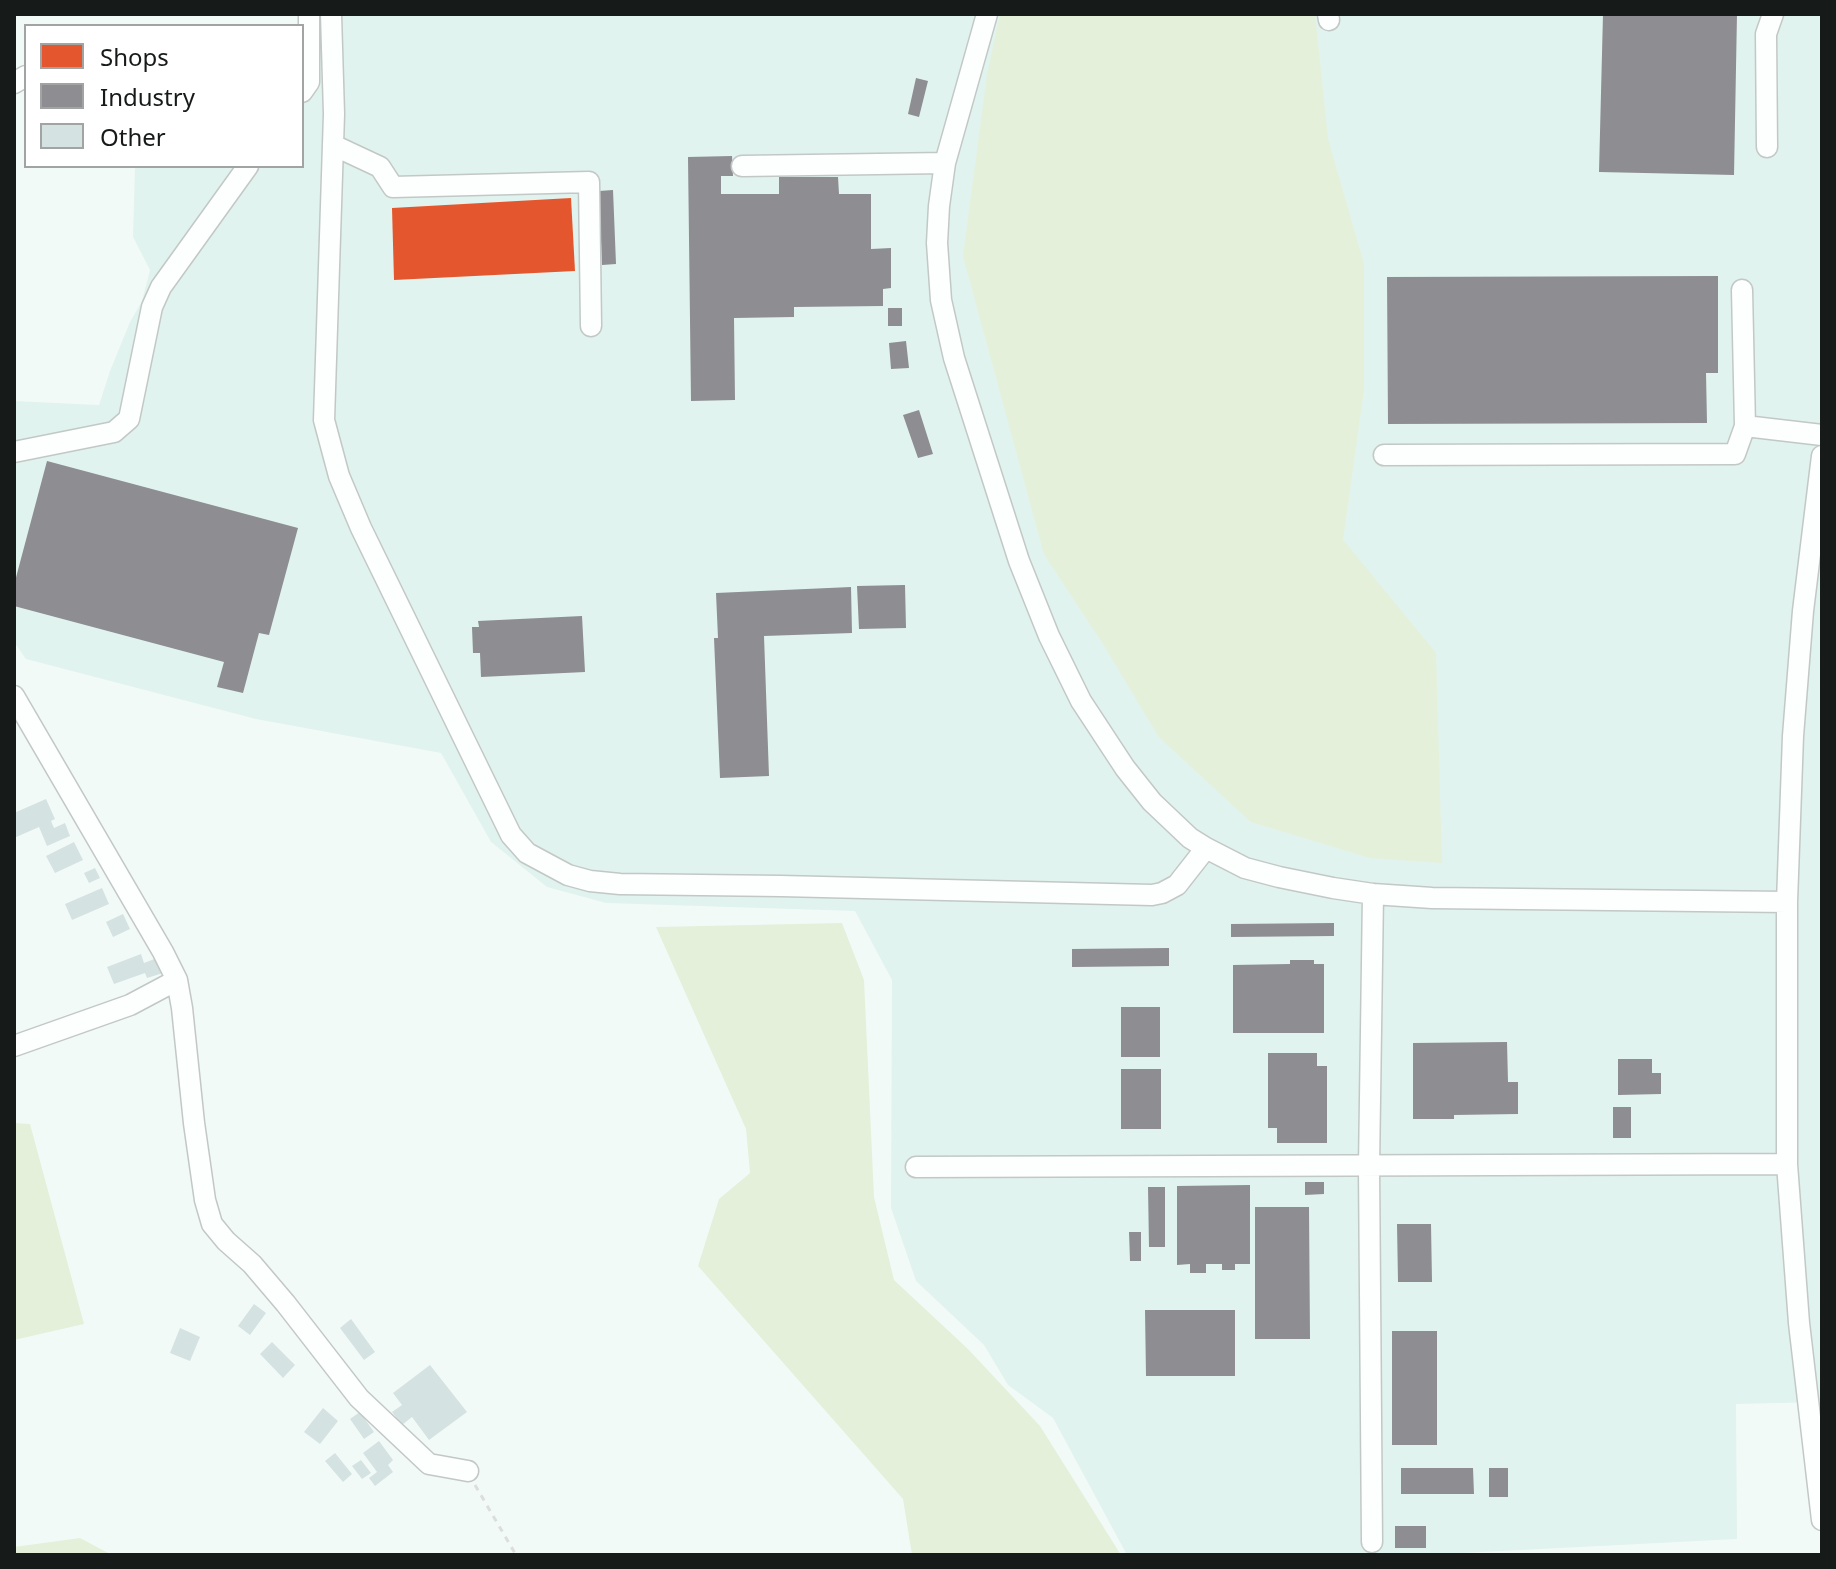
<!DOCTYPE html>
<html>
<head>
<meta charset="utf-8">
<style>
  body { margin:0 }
  #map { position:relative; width:1836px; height:1569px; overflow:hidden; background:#f2faf8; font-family:"Noto Sans",sans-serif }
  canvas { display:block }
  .frame { position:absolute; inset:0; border:16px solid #161b1a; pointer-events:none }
  .legend { position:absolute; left:24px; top:24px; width:280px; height:144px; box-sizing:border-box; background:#fff; border:2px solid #a2a4a3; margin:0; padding:10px 14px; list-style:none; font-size:24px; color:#161b1a }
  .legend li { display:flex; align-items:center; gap:16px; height:40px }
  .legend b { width:40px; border:2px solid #a2a4a3 }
</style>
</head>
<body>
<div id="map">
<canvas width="1836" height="1569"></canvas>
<div class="frame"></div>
<ul class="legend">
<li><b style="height:22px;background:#e4572e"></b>Shops</li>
<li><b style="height:22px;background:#8d8d92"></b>Industry</li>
<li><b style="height:22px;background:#d4e2e2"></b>Other</li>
</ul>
</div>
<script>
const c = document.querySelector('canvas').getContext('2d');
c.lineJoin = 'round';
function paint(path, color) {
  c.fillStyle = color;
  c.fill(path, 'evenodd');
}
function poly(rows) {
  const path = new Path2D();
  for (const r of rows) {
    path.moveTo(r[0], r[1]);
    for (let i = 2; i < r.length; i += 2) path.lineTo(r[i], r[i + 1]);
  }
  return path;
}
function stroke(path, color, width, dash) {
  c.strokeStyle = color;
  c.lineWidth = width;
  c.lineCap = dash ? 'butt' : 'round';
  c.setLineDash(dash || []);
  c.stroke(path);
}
paint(poly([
  [299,14,1822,14,1822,1402,1736,1404,1737,1539,1423,1555,1127,1555,1053,1418,1008,1385,984,1345,916,1281,891,1208,892,980,855,911,606,903,547,887,491,842,441,753,256,719,26,659,14,642,14,401,99,405,110,371,130,322,142,301,150,270,133,237,135,166,302,166,302,26]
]), '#e1f3ee');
paint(poly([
  [1000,14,1315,14,1328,139,1364,264,1364,389,1343,540,1436,653,1442,863,1370,858,1251,822,1159,737,1105,647,1044,554,963,256,987,75],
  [842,923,864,980,874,1197,894,1280,968,1349,1040,1426,1121,1555,912,1555,903,1499,698,1266,719,1199,750,1173,746,1129,656,927],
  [14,1123,30,1124,84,1324,14,1340],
  [80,1538,112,1555,14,1555,14,1547]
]), '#e4f0da');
paint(poly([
  [571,198,575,271,394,280,392,208]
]), '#e4572e');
paint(poly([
  [1603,14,1737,14,1734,175,1599,172],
  [916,78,928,81,919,117,908,114],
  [732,156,733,176,721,176,721,194,779,194,779,177,838,177,839,194,871,194,871,249,891,248,891,288,883,289,883,306,794,307,794,317,734,318,735,400,691,401,688,157],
  [613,190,616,264,602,265,599,191],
  [1718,276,1718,373,1706,373,1707,423,1388,424,1387,277],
  [888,308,902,308,902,326,888,326],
  [906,341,909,368,891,369,889,343],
  [919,410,933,454,918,458,903,415],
  [47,461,298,528,269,635,259,633,243,693,217,687,224,662,14,606,14,585],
  [905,585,906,628,859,629,857,586],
  [851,587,852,633,764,636,769,776,720,778,714,638,718,638,716,593],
  [582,616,585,672,481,677,480,653,473,653,472,627,479,627,478,621],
  [1334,923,1334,936,1231,937,1231,924],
  [1169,948,1169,966,1072,967,1072,949],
  [1290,960,1314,960,1314,964,1324,964,1324,1033,1233,1033,1233,965,1290,964],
  [1121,1007,1160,1007,1160,1057,1121,1057],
  [1507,1042,1508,1082,1518,1082,1518,1114,1454,1115,1454,1119,1413,1119,1413,1043],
  [1268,1053,1317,1053,1317,1066,1327,1066,1327,1143,1277,1143,1277,1128,1268,1128],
  [1618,1059,1652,1059,1652,1073,1661,1073,1661,1094,1618,1095],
  [1121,1069,1161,1069,1161,1129,1121,1129],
  [1613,1107,1631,1107,1631,1138,1613,1138],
  [1305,1182,1324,1182,1324,1194,1305,1195],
  [1250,1185,1250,1264,1235,1264,1235,1270,1222,1270,1222,1264,1206,1264,1206,1273,1190,1273,1190,1264,1177,1265,1177,1186],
  [1148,1187,1165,1187,1165,1247,1149,1247],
  [1255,1207,1309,1207,1310,1339,1255,1339],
  [1397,1224,1431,1224,1432,1282,1398,1282],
  [1129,1232,1141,1232,1141,1261,1130,1261],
  [1145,1310,1235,1310,1235,1376,1146,1376],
  [1392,1331,1437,1331,1437,1445,1392,1445],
  [1401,1468,1473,1468,1474,1494,1401,1494],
  [1489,1468,1508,1468,1508,1497,1489,1497],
  [1395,1526,1426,1526,1426,1548,1395,1548]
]), '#8d8d92');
paint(poly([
  [46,799,55,819,51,821,54,828,65,823,70,836,47,846,39,827,14,838,14,813],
  [74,842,83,860,55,873,46,856],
  [95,868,100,878,89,883,84,873],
  [102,888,109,904,72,920,65,904],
  [123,914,130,929,113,937,106,922],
  [141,954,144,963,157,958,163,973,147,978,145,973,114,984,107,967],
  [254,1304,266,1313,250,1335,238,1326],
  [351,1319,375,1352,364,1360,340,1328],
  [180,1328,200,1337,190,1361,170,1353],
  [272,1342,295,1365,283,1378,260,1354],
  [430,1365,467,1412,429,1440,412,1417,402,1425,392,1412,402,1405,393,1393],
  [323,1408,338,1421,320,1444,304,1432],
  [360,1412,374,1432,364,1439,350,1419],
  [379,1441,393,1460,388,1465,393,1472,375,1486,369,1478,377,1472,363,1453],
  [335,1453,352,1474,343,1482,325,1461],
  [361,1460,371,1473,362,1479,352,1466]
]), '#d4e2e2');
const minor = poly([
  [331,14,334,114,324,420,339,476,361,528,511,835,527,853,568,875,590,881,620,884,781,886,1152,895,1162,893,1177,885,1206,848],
  [987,14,945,163,939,206,937,243,941,300,954,358,1019,561,1049,636,1081,701,1125,768,1152,802,1190,838,1206,848,1245,868,1279,877,1333,888,1373,894,1432,898,1787,902],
  [1328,14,1329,20],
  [14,83,26,76],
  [302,92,309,82,309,14],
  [333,145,380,167,393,187,589,182,591,326],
  [1767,147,1766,34,1773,14],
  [742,166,945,163],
  [1745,426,1822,435],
  [14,452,114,432,129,419,152,307,161,287,248,166],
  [1384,455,1735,454,1745,426,1742,290],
  [1822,456,1803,611,1793,736,1787,902,1787,1164,1799,1323,1822,1520],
  [14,696,163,952,177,980,182,1008,194,1123,205,1200,212,1224,226,1241,252,1264,286,1304,359,1398,429,1464,468,1471],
  [14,1046,130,1005,177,980],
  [916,1167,1787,1164],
  [1372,1542,1369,1167,1373,894]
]);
stroke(minor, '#c2c8c6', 23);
stroke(poly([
  [475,1485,516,1555]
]), '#dcdede', 3, [6, 6]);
stroke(minor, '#fdfefe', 20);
</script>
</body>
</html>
